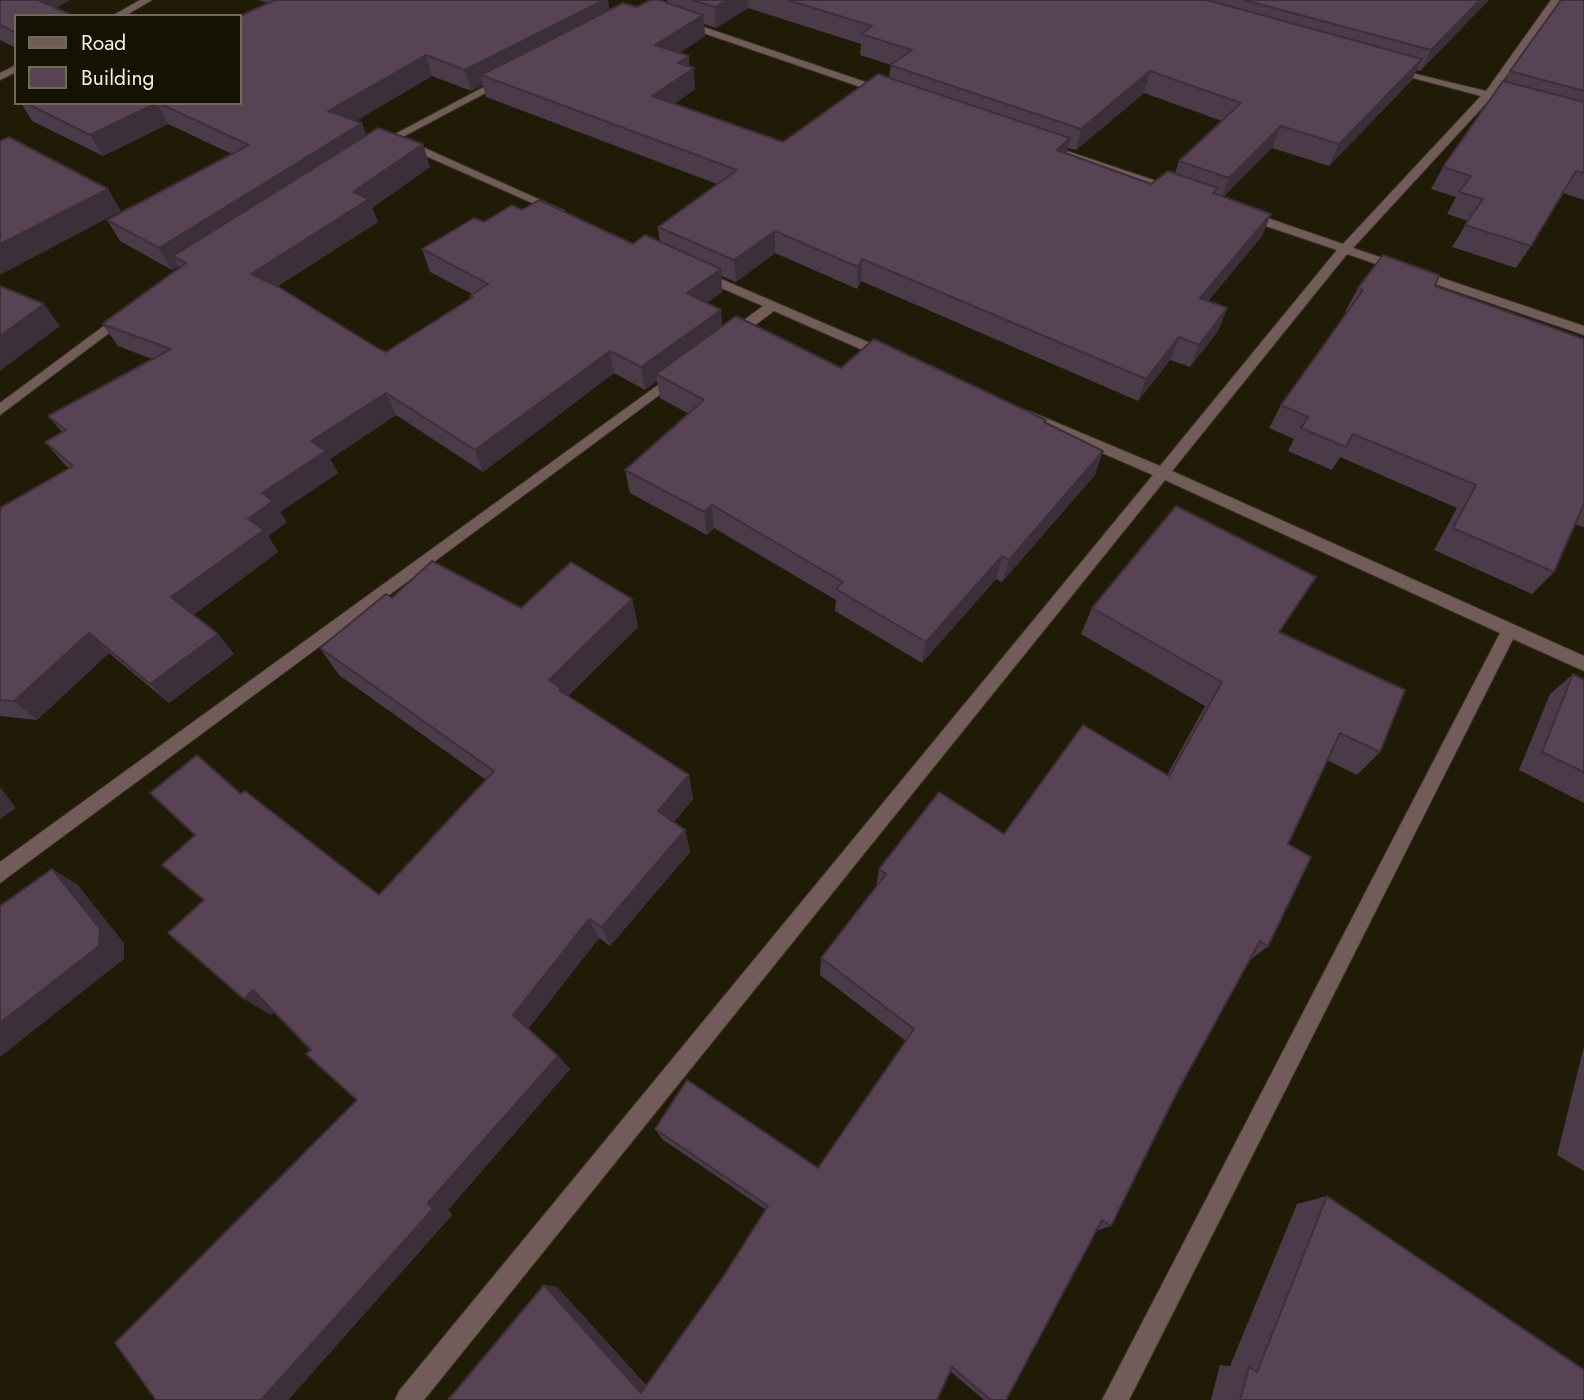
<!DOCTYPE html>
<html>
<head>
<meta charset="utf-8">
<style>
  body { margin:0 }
  #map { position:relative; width:1584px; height:1400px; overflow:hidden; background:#1f1b06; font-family:Jost,sans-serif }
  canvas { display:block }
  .legend { position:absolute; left:14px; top:14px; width:228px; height:91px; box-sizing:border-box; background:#161201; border:2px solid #6e6b5b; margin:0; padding:9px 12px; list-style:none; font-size:21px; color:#f2f0e2 }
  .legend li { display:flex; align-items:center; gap:14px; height:35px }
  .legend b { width:35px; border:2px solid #6e6b5b }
</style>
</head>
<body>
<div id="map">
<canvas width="1584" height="1400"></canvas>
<ul class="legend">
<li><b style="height:9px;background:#715c5a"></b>Road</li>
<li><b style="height:19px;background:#574353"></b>Building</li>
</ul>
</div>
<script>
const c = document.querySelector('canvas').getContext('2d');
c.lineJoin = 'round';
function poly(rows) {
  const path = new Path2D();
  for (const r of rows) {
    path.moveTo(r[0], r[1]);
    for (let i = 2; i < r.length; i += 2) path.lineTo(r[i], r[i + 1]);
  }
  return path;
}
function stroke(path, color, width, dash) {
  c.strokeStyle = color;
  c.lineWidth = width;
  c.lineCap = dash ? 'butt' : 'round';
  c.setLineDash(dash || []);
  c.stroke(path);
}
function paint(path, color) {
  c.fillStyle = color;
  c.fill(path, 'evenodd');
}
const minor = poly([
  [140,0,152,0,125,16,112,16,140,0],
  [1551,0,1561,0,1494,93,1500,95,1500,99,1490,99,1353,248,1584,326,1584,335,1347,254,1172,471,1584,656,1584,671,1513,639,1129,1400,1102,1400,1500,633,1165,480,424,1400,395,1400,399,1391,1153,475,1019,417,1019,411,1029,411,1160,466,1337,250,1242,218,1242,212,1250,212,1343,244,1481,96,1387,71,1387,67,1486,91,1551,0],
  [683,20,889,90,890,92,881,94,680,25,678,23,683,20],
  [16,65,16,72,0,80,0,73,16,65],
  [501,78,510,80,391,143,382,141,501,78],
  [401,141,409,141,565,211,555,213,401,145,401,141],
  [1058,148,1177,188,1179,190,1169,192,1054,153,1052,151,1058,148],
  [700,270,891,352,893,355,886,359,881,358,774,311,735,340,725,340,725,334,763,306,696,277,694,274,700,270],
  [124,311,130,315,129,318,0,415,0,403,124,311],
  [676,372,683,376,681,379,0,883,0,862,676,372]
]);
stroke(minor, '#383520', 2);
paint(minor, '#715c5a');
paint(poly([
  [0,0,70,0,56,8,16,16,16,48,0,40],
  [259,0,608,0,609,10,667,3,667,0,1489,0,1420,71,1416,70,1412,80,1329,166,1272,148,1223,197,1271,214,1262,236,1208,301,1227,308,1218,331,1190,367,1170,360,1138,401,861,281,857,289,775,253,736,282,721,276,722,292,707,303,722,326,841,368,1046,420,1045,423,1095,475,1002,582,996,579,922,663,835,611,836,600,714,528,707,535,630,493,625,470,689,414,660,398,657,381,645,390,614,373,483,472,396,415,330,459,338,473,280,512,287,522,268,536,278,552,193,615,218,634,234,654,169,703,109,653,37,720,0,716,0,508,69,468,64,464,45,442,62,432,48,416,152,359,118,346,102,324,180,267,179,266,172,270,120,241,107,220,232,154,168,124,103,156,32,121,21,103,240,103,268,3],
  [748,8,861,44,860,55,891,65,889,77,783,142,674,104,695,89,690,66,679,53,705,36,704,24,716,28],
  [432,76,471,91,483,85,486,97,717,184,658,227,660,242,633,244,522,210,484,222,422,249,430,272,472,294,470,296,471,298,386,352,379,349,278,286,378,222,372,208,430,167,366,135,355,121],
  [1144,93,1222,121,1179,161,1175,173,1151,184,1066,154,1068,148,1076,150],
  [1584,0,1584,200,1563,193,1531,246,1516,268,1452,247,1468,221,1447,214,1456,197,1431,189,1443,167,1505,81,1510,71],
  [1435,286,1584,339,1584,527,1575,524,1554,572,1532,594,1434,550,1457,508,1340,457,1332,470,1288,451,1294,439,1269,428,1281,405,1347,312,1345,312,1358,288],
  [392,598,521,608,632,599,638,627,568,696,689,775,693,799,674,822,685,830,690,852,610,946,599,938,528,1029,558,1056,570,1069,448,1210,452,1215,288,1400,156,1400,357,1100,274,1012,271,1015,204,900,241,794,379,895,486,780,339,675,320,648],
  [1092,608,1279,632,1380,752,1357,775,1327,760,1288,844,1268,946,1248,962,1176,1094,1111,1226,1096,1231,1006,1400,984,1400,950,1371,448,1400,544,1285,557,1287,646,1385,723,1277,766,1210,662,1139,655,1129,818,1168,906,1041,820,975,821,958,876,887,879,869,1004,834,1167,775,1205,706,1081,634],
  [1573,674,1584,680,1584,803,1519,770,1550,694],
  [1584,1046,1584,1171,1557,1155],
  [1327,1196,1584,1400,1211,1400,1220,1365,1230,1366,1297,1204]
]), '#4b3a47');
paint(poly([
  [31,0,70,0,41,16],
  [604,0,608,0,610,19,481,75,483,85,471,91,465,70],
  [727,0,747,0,748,8,716,28,715,7],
  [1480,0,1489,0,1420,71,1431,50],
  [703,15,705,36,658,67,655,45],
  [426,55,432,76,336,133,328,111],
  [689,56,690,70,694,68,695,89,654,118,652,96,678,63],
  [1422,59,1412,80,1329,166,1339,144],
  [1150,71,1144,93,1076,150,1081,129],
  [157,103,168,124,103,156,90,135],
  [362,123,370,145,173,256,179,266,172,270,159,248],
  [1281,126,1272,148,1220,200,1229,178],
  [1070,138,1065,160,1057,150],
  [423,144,430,167,372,208,378,222,262,296,251,274,353,192],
  [108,189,121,211,0,275,0,244],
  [1271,214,1262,236,1191,320,1200,298],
  [775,231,775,253,736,282,734,260],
  [862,259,861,281,857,289,858,267],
  [721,269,722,292,689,316,687,293],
  [44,304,60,326,0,371,0,336],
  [1227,308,1218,331,1190,367,1199,345],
  [721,310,723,333,656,374,657,381,645,390,641,367],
  [1179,337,1170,360,1138,401,1146,379],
  [610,351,614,373,483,472,475,450],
  [386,393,396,415,330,459,338,473,280,512,287,522,268,536,278,552,188,618,171,597,248,519,262,493,311,441],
  [1103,451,1095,475,1002,582,1009,560],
  [712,505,714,528,707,535,704,512],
  [1002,556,996,579,922,663,926,642],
  [632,599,638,627,565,699,549,680],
  [89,633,109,653,37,720,14,701],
  [218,634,234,654,169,703,150,684],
  [689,775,693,799,664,834,658,811],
  [0,787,16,808,0,819],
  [685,830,690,852,610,946,602,927],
  [52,869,77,884,124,943,124,959,0,1057,0,1023],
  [589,919,599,938,527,1030,513,1015],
  [253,990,279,1007,271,1015,244,999],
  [558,1056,570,1069,448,1210,452,1215,288,1400,261,1400,428,1203],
  [544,1285,557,1287,649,1389,641,1393]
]), '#3d2f3a');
const building = poly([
  [0,0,38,0,74,16,16,16,16,33,0,25,0,0],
  [275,0,604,0,465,70,426,55,328,111,362,123,159,248,107,220,249,145,158,103,240,103,240,16,275,0],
  [650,0,659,0,703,15,655,45,689,56,678,63,694,68,652,96,783,142,878,74,1070,138,1057,150,1151,184,1168,171,1218,188,1213,193,1271,214,1200,298,1227,308,1199,345,1179,337,1146,379,862,259,858,267,775,231,734,260,658,227,737,170,481,75,623,3,637,7,650,0],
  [692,0,727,0,715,7,692,0],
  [788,0,1207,0,1422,59,1339,144,1281,126,1229,178,1179,161,1241,103,1150,71,1081,129,890,65,912,50,861,34,872,26,788,0],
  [1244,0,1480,0,1431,50,1244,0],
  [1561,0,1584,0,1584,91,1510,71,1561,0],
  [1503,81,1584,102,1584,173,1576,171,1531,246,1465,225,1483,199,1459,192,1471,176,1443,167,1503,81],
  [26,103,157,103,90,135,26,103],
  [378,128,423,144,353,192,369,199,251,274,277,286,379,349,386,352,473,297,470,296,488,284,422,249,474,218,484,222,512,205,522,210,539,200,633,244,645,235,721,269,687,293,721,310,641,367,610,351,475,450,386,393,311,441,326,451,262,493,273,501,248,519,264,530,171,597,218,634,150,684,89,633,14,701,0,700,0,508,73,466,45,442,66,430,48,416,171,349,102,324,186,263,173,256,378,128],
  [9,137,108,189,0,244,0,141,9,137],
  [1383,255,1439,275,1435,286,1584,339,1584,504,1554,572,1453,528,1476,485,1353,434,1346,447,1301,428,1308,417,1281,405,1363,290,1358,288,1383,255],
  [0,286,44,304,0,336,0,286],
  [736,316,841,368,874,339,1046,420,1044,422,1103,451,1009,560,1002,556,926,642,836,589,843,582,712,505,704,512,625,470,704,400,656,374,736,316],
  [1176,506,1316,577,1279,632,1405,690,1380,752,1340,733,1288,844,1311,857,1268,946,1260,941,1176,1094,1111,1226,1102,1220,1006,1400,991,1400,952,1367,937,1400,448,1400,544,1285,641,1393,723,1277,768,1206,655,1129,687,1080,818,1168,914,1029,821,958,886,874,879,869,939,792,1004,834,1083,725,1169,776,1222,682,1092,608,1176,506],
  [432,561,521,608,571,562,632,599,549,680,561,688,559,690,689,775,658,811,685,830,602,927,589,919,513,1015,558,1056,428,1203,433,1209,261,1400,156,1400,115,1343,357,1100,306,1054,311,1050,253,990,244,999,168,933,204,900,162,865,195,835,150,793,197,755,241,794,245,791,379,895,494,771,320,648,386,594,392,598,432,561],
  [1573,674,1584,680,1584,772,1542,752,1573,674],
  [52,869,100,929,99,946,0,1023,0,906,52,869],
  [1327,1196,1584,1370,1584,1400,1240,1400,1249,1367,1257,1372,1327,1196]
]);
paint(building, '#574353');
stroke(building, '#3d2f3a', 2);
</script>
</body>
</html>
